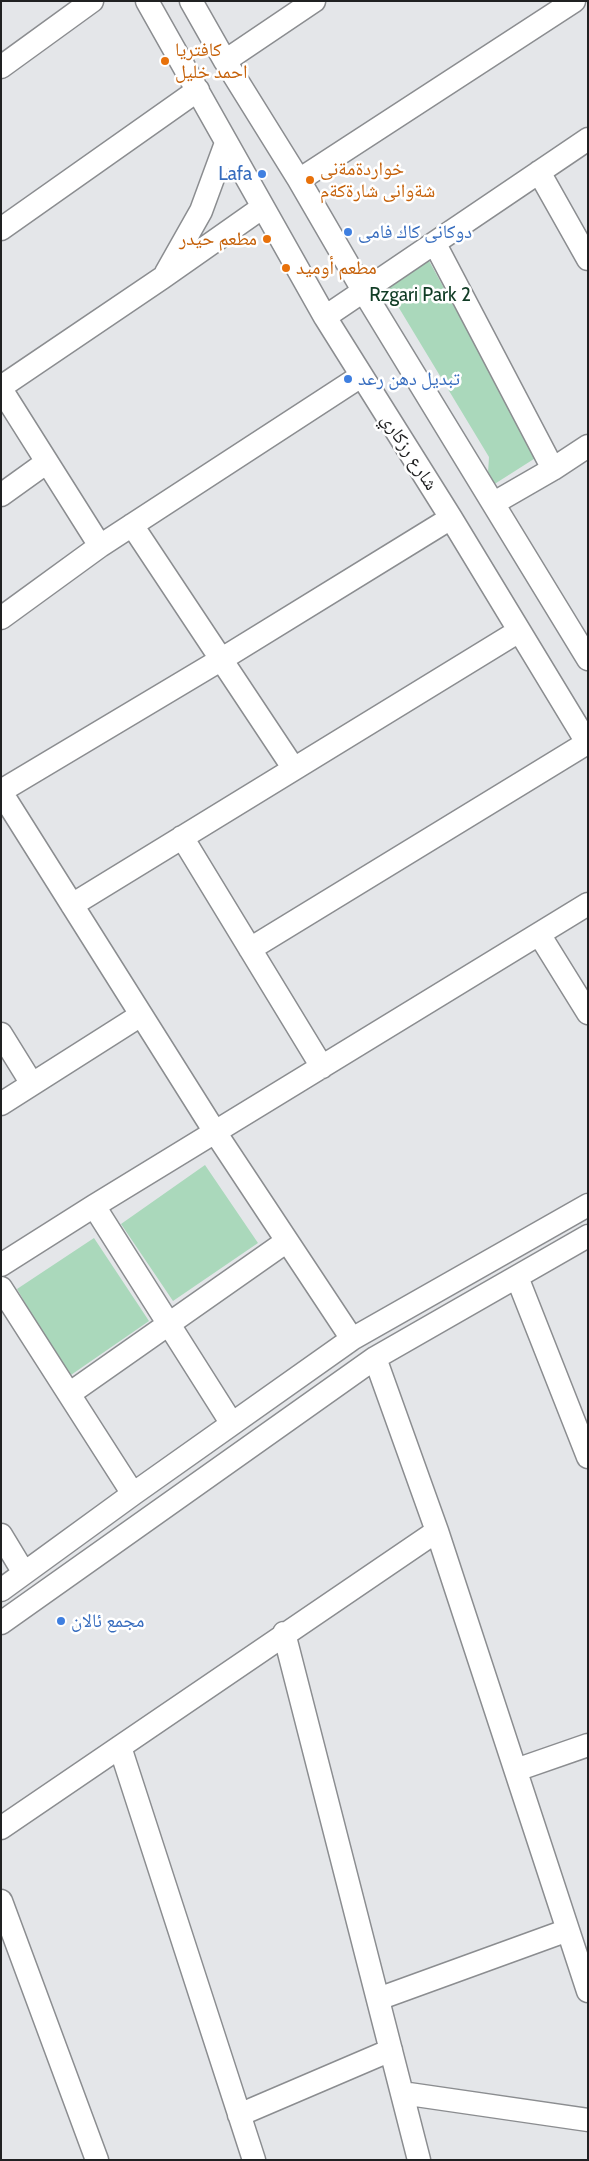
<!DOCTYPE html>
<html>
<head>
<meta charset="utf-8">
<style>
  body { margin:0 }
  #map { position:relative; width:589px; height:2161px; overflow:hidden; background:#e4e6e9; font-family:Cabin,sans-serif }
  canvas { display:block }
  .frame { position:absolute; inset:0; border:2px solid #202122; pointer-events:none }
</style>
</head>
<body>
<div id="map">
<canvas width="589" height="2161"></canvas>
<div class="frame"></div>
</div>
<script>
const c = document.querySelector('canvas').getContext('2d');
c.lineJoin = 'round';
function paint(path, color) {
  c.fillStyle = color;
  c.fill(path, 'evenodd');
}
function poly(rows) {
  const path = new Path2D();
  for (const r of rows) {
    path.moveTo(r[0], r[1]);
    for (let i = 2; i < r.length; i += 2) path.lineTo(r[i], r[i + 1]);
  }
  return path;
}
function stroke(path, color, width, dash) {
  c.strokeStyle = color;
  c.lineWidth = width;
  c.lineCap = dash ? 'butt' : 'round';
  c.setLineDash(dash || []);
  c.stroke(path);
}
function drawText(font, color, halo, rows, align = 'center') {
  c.font = font + ' Cabin,"Noto Naskh Arabic",sans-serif';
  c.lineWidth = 5;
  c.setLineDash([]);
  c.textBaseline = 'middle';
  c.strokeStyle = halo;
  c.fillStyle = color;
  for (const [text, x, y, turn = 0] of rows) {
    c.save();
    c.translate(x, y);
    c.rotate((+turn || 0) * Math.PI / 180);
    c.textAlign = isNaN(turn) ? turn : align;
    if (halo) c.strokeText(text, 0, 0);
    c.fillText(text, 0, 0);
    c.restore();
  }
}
paint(poly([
  [428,259,537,457,493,485,488,473,489,457,399,308,385,302,378,292],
  [205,1165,258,1243,173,1301,121,1224],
  [94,1238,149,1321,68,1377,17,1289]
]), '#aad8bb');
const minor = poly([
  [147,1,325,317,451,518,588,744],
  [191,1,225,61,299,180,364,292,588,659],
  [225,61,314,1],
  [1,67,92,1],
  [539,172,588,259],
  [299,180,574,1],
  [1,229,198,90],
  [435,244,553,469],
  [166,273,201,211,226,143],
  [325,317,588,139],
  [1,387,162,278,263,207],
  [1,389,100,546],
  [1,495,47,462],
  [494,503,553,469,588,446],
  [132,525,294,769],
  [1,618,100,546,361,376],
  [1,791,222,659,451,518],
  [1,792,215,1132,352,1339],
  [182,837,322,1067],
  [72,905,519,631],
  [539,934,588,1013],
  [250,949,587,743],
  [1,1034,32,1084],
  [1,1104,141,1015],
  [94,1206,232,1424],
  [1,1265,94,1206,588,904],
  [517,1277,588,1457],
  [1,1288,133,1494],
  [375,1358,437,1531,588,1991],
  [69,1394,287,1241],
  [1,1535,24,1573],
  [1,1590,133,1494,352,1339,588,1205],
  [1,1623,375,1358,588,1236],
  [284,1633,419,2160],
  [120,1747,254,2160],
  [516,1770,588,1745],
  [1,1828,437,1531],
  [1,1901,97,2160],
  [378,1999,568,1930],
  [402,2093,588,2120],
  [239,2115,391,2050]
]);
stroke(minor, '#8b8d90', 25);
stroke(minor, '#fff', 22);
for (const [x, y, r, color] of [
  [165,61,5,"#e8710a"],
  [262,174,5,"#3f7fe0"],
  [310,180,5,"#e8710a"],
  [348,232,5,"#3f7fe0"],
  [267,239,5,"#e8710a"],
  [286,268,5,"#e8710a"],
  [348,379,5,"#3f7fe0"],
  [61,1621,5,"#3f7fe0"]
]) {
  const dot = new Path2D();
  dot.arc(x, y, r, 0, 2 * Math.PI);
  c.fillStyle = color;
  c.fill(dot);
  stroke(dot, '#fff', 2);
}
drawText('19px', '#c56008', '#fff', [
  ["كافتريا",175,50],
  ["احمد خليل",175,72],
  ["خواردةمةنى",320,169],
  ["شةوانى شارةكةم",320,191],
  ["مطعم حيدر",257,239,"right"],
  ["مطعم أوميد",296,268]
], 'left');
drawText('19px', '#366cbe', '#fff', [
  ["Lafa",252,174,"right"],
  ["دوكانى كاك فامى",358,232],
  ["تبديل دهن رعد",358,379],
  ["مجمع ئالان",71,1621]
], 'left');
drawText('19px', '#103c25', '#fff', [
  ["Rzgari Park 2",420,295]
]);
drawText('19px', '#202122', '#fff', [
  ["شارع رزكاري",409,452,57]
]);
</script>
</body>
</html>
